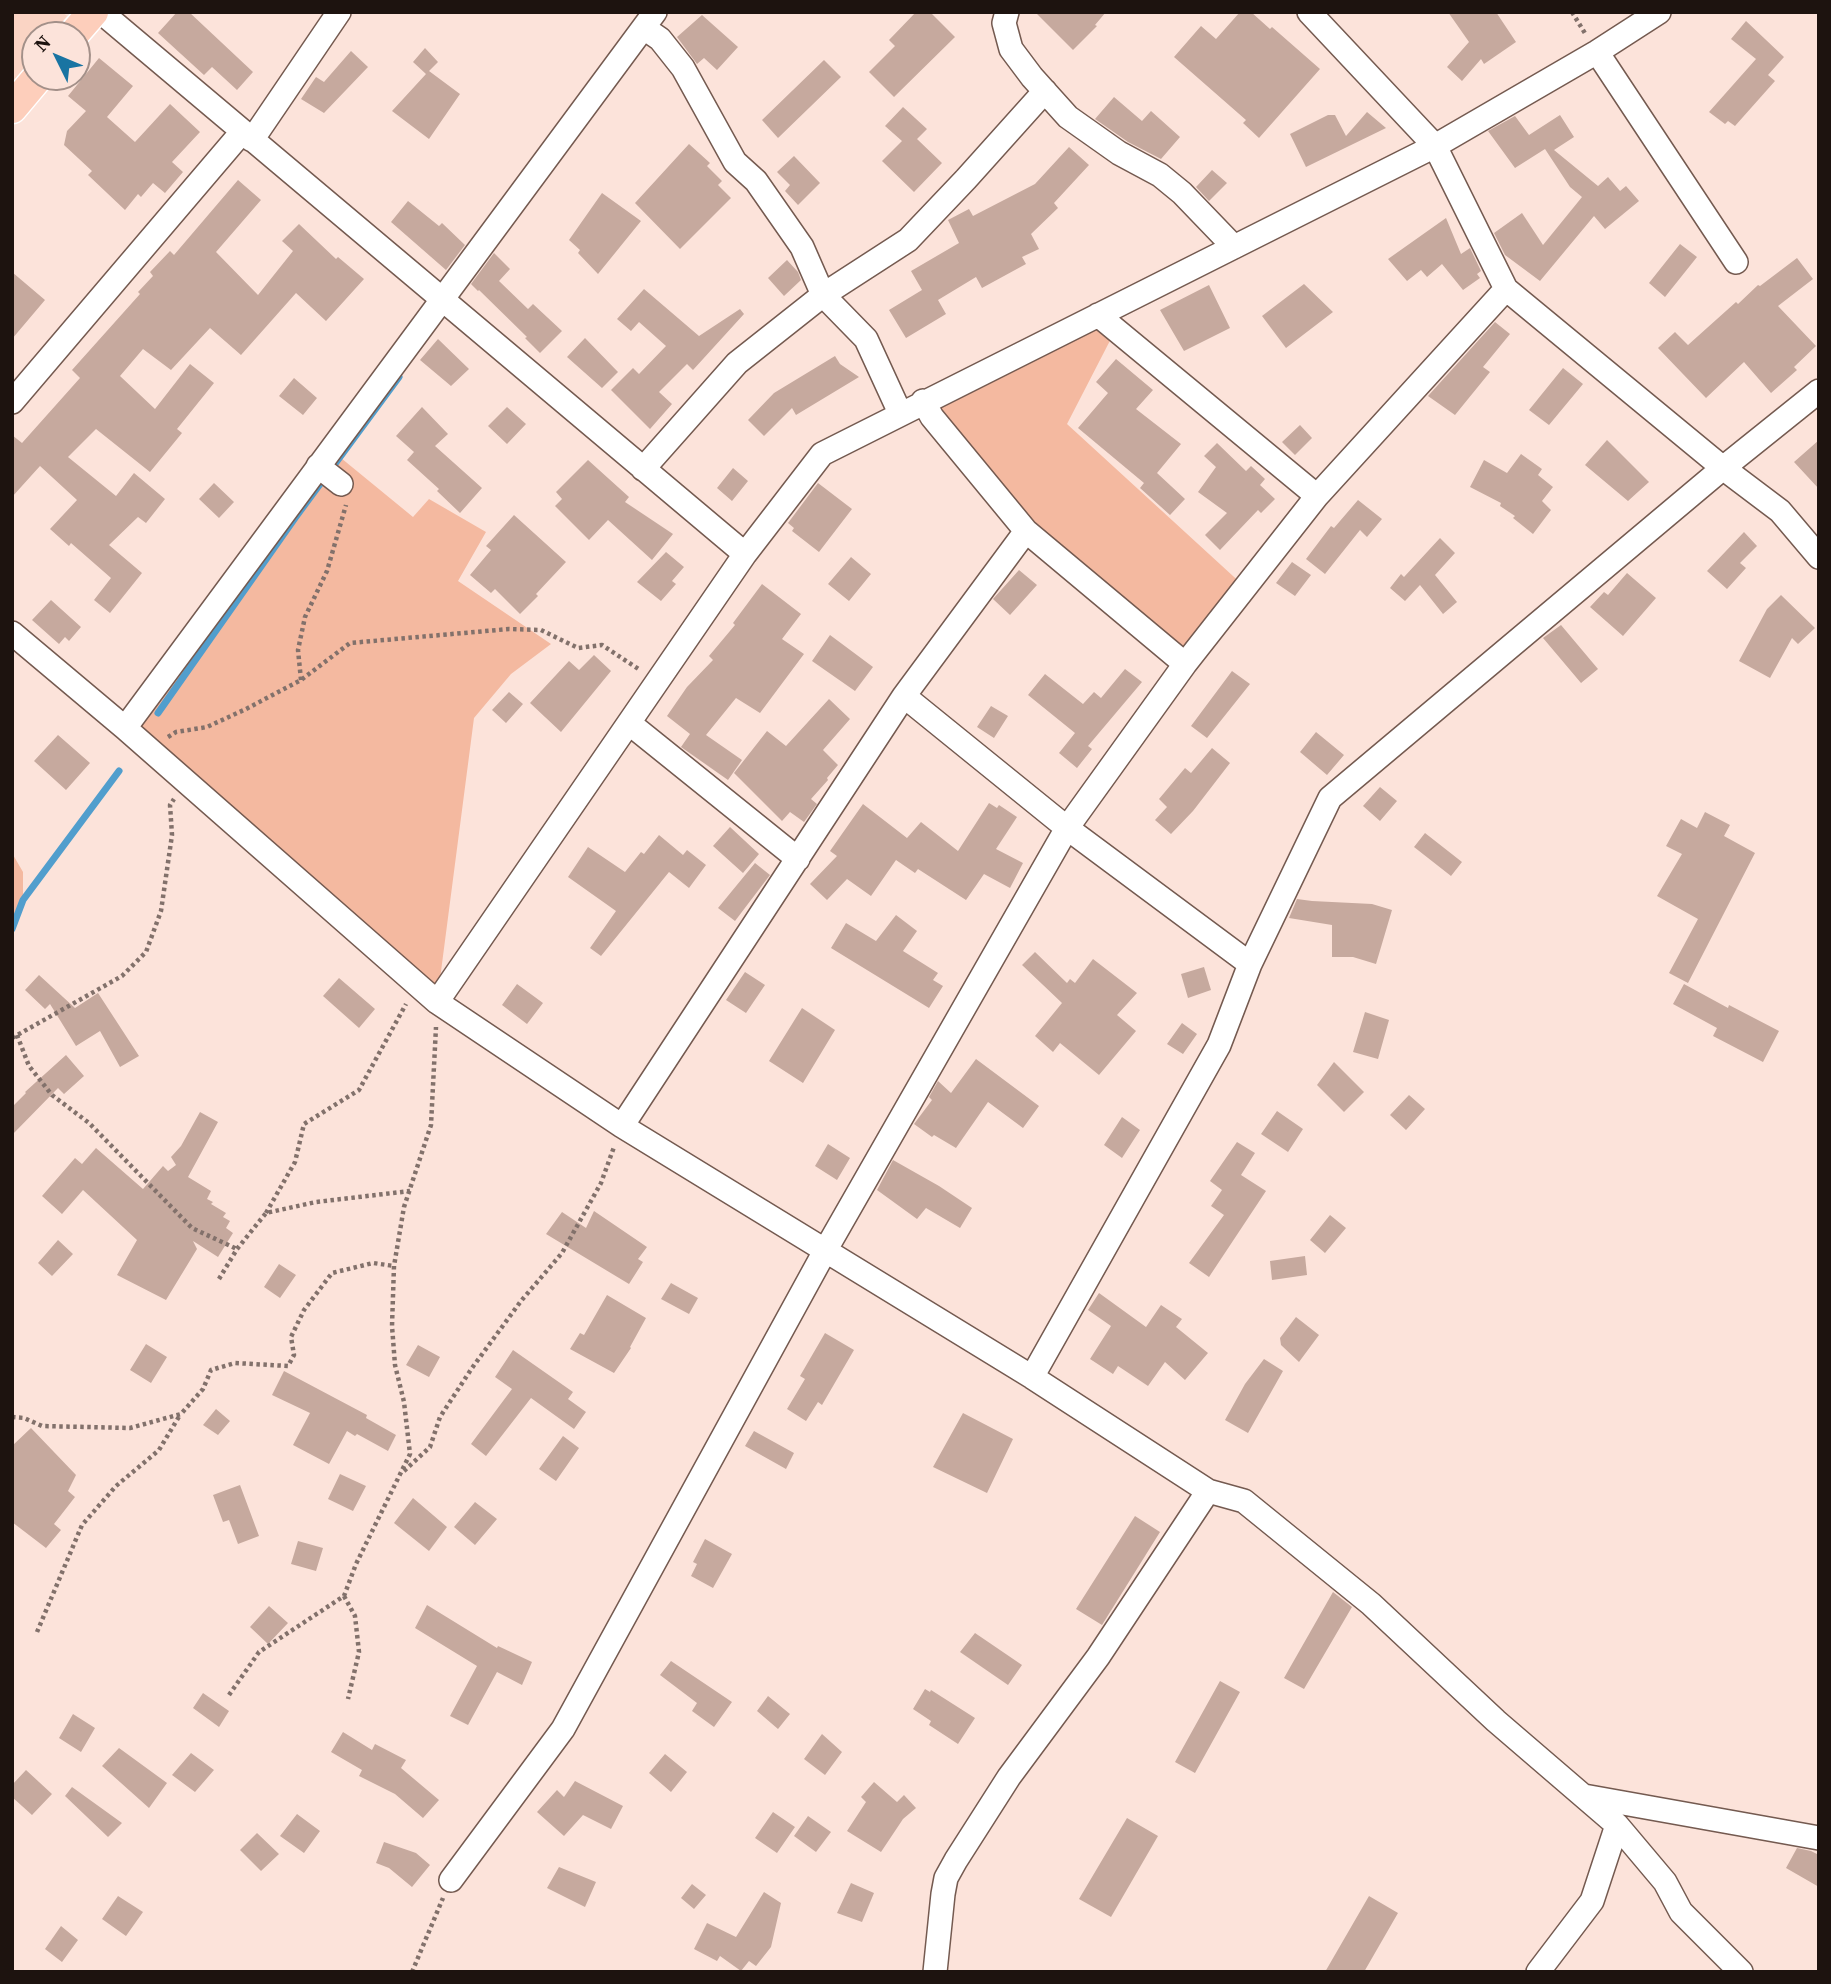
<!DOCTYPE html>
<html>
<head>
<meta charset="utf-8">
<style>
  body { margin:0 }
  #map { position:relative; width:1831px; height:1984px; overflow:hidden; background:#fce3da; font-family:"Source Serif 4",serif }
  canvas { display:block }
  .frame { position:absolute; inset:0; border:14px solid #1d130f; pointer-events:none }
  .north { position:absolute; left:21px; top:21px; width:70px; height:70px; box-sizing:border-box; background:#fce3da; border:2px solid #a39089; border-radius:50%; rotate:313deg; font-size:19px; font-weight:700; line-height:28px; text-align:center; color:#1d130f }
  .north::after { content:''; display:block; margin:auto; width:24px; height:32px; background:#1974a2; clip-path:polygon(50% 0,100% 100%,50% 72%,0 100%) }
</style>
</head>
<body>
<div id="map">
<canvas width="1831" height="1984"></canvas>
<div class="frame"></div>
<div class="north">N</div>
</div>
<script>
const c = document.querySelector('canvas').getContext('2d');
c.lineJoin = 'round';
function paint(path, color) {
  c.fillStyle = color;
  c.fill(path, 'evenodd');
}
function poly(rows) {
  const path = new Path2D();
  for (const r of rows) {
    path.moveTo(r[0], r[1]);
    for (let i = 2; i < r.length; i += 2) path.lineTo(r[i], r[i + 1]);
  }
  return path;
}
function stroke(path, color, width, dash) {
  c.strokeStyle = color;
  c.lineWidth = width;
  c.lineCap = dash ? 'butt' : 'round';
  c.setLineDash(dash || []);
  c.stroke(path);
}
paint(poly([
  [12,12,62,12,67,16,51,35,35,35,35,55,12,83]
]), '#fad4c4');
paint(poly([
  [1098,315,1116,329,1067,424,1245,587,1179,659,1026,531,923,401],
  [330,449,413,517,429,499,486,532,458,581,551,644,511,674,474,718,437,1002,125,728],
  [12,853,23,872,23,900,12,929]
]), '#f4b9a0');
stroke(poly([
  [158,713,295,518,399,377],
  [12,929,23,900,119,771]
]), '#519ecd', 7);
paint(poly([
  [177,12,189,12,253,72,237,90,212,67,204,75,158,33],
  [916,12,930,12,955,37,894,97,869,72,895,46,889,40],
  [1035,12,1106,12,1095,25,1097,26,1073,50],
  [1240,12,1251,12,1270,29,1272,27,1320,69,1259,138,1243,123,1246,120,1174,57,1201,26,1216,39],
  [1448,12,1496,12,1516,42,1484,64,1481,59,1462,81,1447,67,1469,42],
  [702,15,738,47,717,70,704,58,697,64,677,37],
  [1746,21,1784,57,1768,75,1775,81,1735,126,1728,121,1725,124,1709,112,1756,59,1731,39],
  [425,48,438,62,429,71,460,94,429,139,392,111,426,74,413,62],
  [351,51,368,67,324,113,301,99,316,77,324,82],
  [99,58,133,86,107,117,135,142,170,104,200,132,172,162,183,172,165,193,153,183,141,197,138,194,125,210,88,175,92,171,64,145,67,131,86,111,68,96],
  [824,60,841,77,778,138,762,120],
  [1114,97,1142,121,1151,111,1180,137,1161,159,1128,142,1095,119],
  [903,107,927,129,917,139,942,163,914,192,882,161,902,141,885,126],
  [1367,112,1386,128,1306,167,1290,134,1328,115,1335,115,1346,136],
  [1560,115,1574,137,1554,150,1598,186,1608,177,1620,191,1626,186,1639,201,1605,229,1594,216,1540,281,1505,255,1494,233,1522,213,1543,245,1582,197,1570,187,1545,149,1515,168,1488,131,1515,116,1529,135],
  [689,144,710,163,707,166,722,181,718,185,731,198,680,249,635,203],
  [1069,147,1089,165,1054,203,1058,208,1031,234,1039,249,1022,257,1026,264,982,288,976,277,938,300,946,314,906,338,889,310,922,290,911,271,959,243,948,220,969,209,973,216,1035,184],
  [794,156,820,183,798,205,785,191,790,185,777,172],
  [1212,170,1227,183,1209,201,1196,187],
  [238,180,261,200,216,252,258,295,293,251,282,241,299,224,336,259,338,257,364,279,326,321,296,293,241,355,210,328,171,370,143,349,120,376,155,409,190,364,214,383,177,429,182,433,150,472,96,429,68,457,116,496,134,473,165,499,146,523,138,517,109,545,142,573,110,613,94,600,111,578,71,543,69,546,50,529,77,500,40,466,12,497,12,435,22,443,80,378,72,370,140,294,138,292,153,276,150,272,170,251,174,255],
  [602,193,641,221,598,274,578,253,580,250,569,240],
  [408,201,439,226,442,223,465,245,446,270,391,222],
  [1446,218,1461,254,1470,248,1481,271,1477,274,1480,278,1463,290,1442,264,1427,277,1421,270,1407,281,1388,259],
  [1680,244,1697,257,1665,297,1649,283],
  [494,253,510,269,499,281,528,309,533,304,562,331,540,353,525,338,527,337,479,290,478,291,471,284],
  [1797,258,1813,279,1778,306,1816,346,1794,367,1797,370,1771,393,1744,362,1706,398,1658,348,1675,332,1688,345,1736,302,1738,304,1758,285,1760,286],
  [787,260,798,272,801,280,784,296,768,278],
  [12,272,45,300,12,339],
  [1304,284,1333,312,1286,348,1262,316],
  [1209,285,1230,328,1184,351,1160,310],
  [644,289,699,336,740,309,744,314,693,370,687,364,659,392,672,404,650,429,611,390,633,368,639,374,666,346,639,322,631,331,617,319],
  [1495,322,1510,334,1483,367,1490,372,1455,415,1428,396],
  [585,338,618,372,602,388,567,357],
  [438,339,469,369,451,386,420,360],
  [835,356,840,364,859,377,796,415,792,408,764,436,748,420,774,393],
  [1116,359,1153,390,1136,409,1181,444,1157,473,1185,499,1170,515,1140,488,1144,483,1078,428,1108,393,1096,382],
  [1563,368,1583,384,1549,425,1529,410],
  [294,378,317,398,303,415,279,396],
  [422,407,448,434,435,446,482,488,460,513,437,491,439,489,407,460,414,452,396,436],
  [507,407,526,424,507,444,488,426],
  [1300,425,1312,438,1295,455,1282,442],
  [1607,440,1649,482,1628,501,1585,465],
  [1819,440,1819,489,1794,462],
  [1217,443,1246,471,1251,466,1265,479,1260,485,1275,499,1261,513,1258,510,1220,550,1205,535,1227,513,1198,492,1216,467,1204,456],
  [1521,454,1542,469,1538,475,1553,487,1542,501,1551,510,1533,534,1513,518,1515,516,1500,506,1501,503,1470,487,1484,460,1507,473],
  [588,460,629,497,625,502,673,534,652,560,608,520,589,540,555,506,562,499,556,492],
  [733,468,748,481,732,501,717,488],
  [214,483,234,502,219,518,199,499],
  [818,483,852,509,819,552,792,531,794,528,788,523],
  [1358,500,1382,519,1367,537,1360,530,1325,574,1306,559,1331,526,1334,528],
  [514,515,566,562,536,594,538,596,520,614,495,589,491,593,470,575,491,550,486,546],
  [1744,532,1757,546,1740,563,1746,568,1727,589,1707,571],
  [1440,538,1455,553,1435,575,1457,602,1443,614,1420,585,1405,601,1390,588,1401,574,1404,577],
  [666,552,684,567,672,581,676,584,661,601,637,582],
  [851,557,871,574,849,601,828,584],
  [1292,562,1311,575,1295,596,1276,583],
  [1019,570,1037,585,1010,615,993,599],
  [1627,573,1656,598,1623,636,1590,607,1604,592,1608,595],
  [762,584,801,614,782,639,804,654,760,713,736,698,706,735,742,760,728,780,681,747,690,734,667,716,687,687,713,660,709,656,735,625,733,623],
  [1781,595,1815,628,1798,644,1792,638,1770,678,1739,661,1767,609],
  [51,600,81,627,69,641,65,637,59,644,32,620],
  [1561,625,1598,669,1581,683,1543,638],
  [830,635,873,667,855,691,812,661],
  [594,655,611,671,561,732,530,703,569,661,579,670],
  [1125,669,1142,682,1088,746,1092,749,1077,768,1059,753,1075,733,1028,695,1045,674,1083,704,1094,692,1101,698],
  [1232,671,1250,684,1207,738,1191,726],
  [509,692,523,704,506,723,492,710],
  [829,699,850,719,823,750,838,765,827,778,828,780,811,799,817,804,804,822,790,812,782,821,734,773,767,731,786,746],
  [991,706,1008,716,994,738,977,727],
  [1316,732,1344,755,1327,775,1300,752],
  [58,735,90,763,66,790,34,761],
  [1212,748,1230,763,1193,811,1171,834,1155,820,1167,807,1159,799,1185,768,1191,773],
  [1380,787,1397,801,1380,821,1363,806],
  [989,803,997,808,999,805,1017,817,996,849,1023,863,1010,888,984,874,966,900,918,869,915,873,896,860,871,896,847,879,827,900,810,884,837,856,830,851,863,804,907,838,921,822,958,851],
  [1705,812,1730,825,1724,836,1755,853,1688,983,1669,973,1698,919,1657,896,1682,854,1666,846,1681,819,1697,828],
  [730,827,759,854,743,873,713,846],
  [1425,833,1462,862,1451,876,1414,847],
  [659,835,683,855,687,850,706,865,689,888,669,872,601,956,590,948,616,911,568,877,588,847,625,872,641,852,644,854],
  [755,863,770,875,735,921,718,908],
  [1297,899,1312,901,1372,904,1392,910,1376,964,1353,957,1332,957,1332,925,1289,918],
  [896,915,917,931,903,951,938,973,933,980,943,986,929,1008,831,948,846,923,876,941],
  [1035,952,1067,983,1070,979,1075,983,1093,959,1137,993,1117,1015,1136,1031,1099,1075,1060,1043,1053,1052,1035,1036,1062,1003,1022,965],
  [1204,967,1211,990,1188,998,1181,974],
  [745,972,765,985,746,1013,726,1000],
  [39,975,75,1008,98,993,139,1056,120,1067,100,1031,76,1046,50,1004,45,1009,25,990],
  [339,978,375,1009,359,1028,323,996],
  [517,984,543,1003,527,1024,502,1005],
  [1684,984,1728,1008,1729,1005,1779,1031,1763,1062,1713,1036,1717,1028,1673,1004],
  [802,1008,835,1030,803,1083,769,1061],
  [1365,1012,1389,1020,1378,1059,1353,1052],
  [1182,1023,1197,1034,1183,1054,1167,1044],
  [66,1055,84,1076,64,1094,58,1088,12,1135,12,1107,26,1093,25,1092],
  [976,1059,1039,1106,1023,1128,988,1102,956,1148,934,1135,932,1137,914,1124,932,1100,929,1097,938,1081,951,1093],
  [1334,1062,1364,1092,1344,1112,1317,1085],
  [1409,1095,1425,1109,1406,1130,1390,1115],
  [1277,1111,1303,1129,1288,1152,1261,1134],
  [200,1112,218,1122,188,1177,211,1191,207,1199,213,1202,211,1204,226,1213,223,1217,230,1221,226,1228,233,1233,218,1257,193,1241,197,1249,166,1300,117,1275,137,1240,83,1190,62,1214,42,1196,75,1158,82,1164,96,1148,143,1189,163,1166,168,1171,176,1165,171,1157,181,1146],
  [1122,1117,1140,1130,1122,1158,1104,1145],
  [1237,1142,1255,1153,1241,1175,1266,1191,1209,1277,1189,1263,1224,1215,1211,1206,1222,1190,1210,1181],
  [828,1144,850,1158,837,1180,815,1166],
  [893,1160,939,1186,972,1208,960,1228,926,1208,917,1219,877,1190],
  [594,1211,647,1247,638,1259,643,1262,629,1284,546,1234,562,1212,586,1228],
  [1330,1215,1346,1228,1325,1253,1310,1240],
  [58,1240,73,1254,52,1276,38,1263],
  [1305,1256,1307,1275,1272,1280,1270,1261],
  [279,1264,296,1275,280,1298,264,1287],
  [671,1283,698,1298,689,1314,661,1299],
  [1099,1293,1146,1327,1161,1305,1182,1319,1176,1327,1208,1353,1185,1380,1165,1362,1148,1386,1118,1366,1113,1374,1090,1359,1111,1326,1088,1310],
  [607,1295,646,1318,630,1347,631,1348,614,1373,570,1349,580,1333,584,1335],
  [1296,1317,1319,1335,1299,1362,1281,1345,1280,1338],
  [825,1333,854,1350,822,1405,818,1402,806,1421,787,1409,805,1379,800,1376],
  [146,1344,167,1357,151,1383,130,1370],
  [418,1345,440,1357,429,1377,406,1365],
  [513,1350,573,1392,568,1399,586,1412,574,1429,531,1398,486,1456,471,1444,512,1389,495,1377],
  [1264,1359,1283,1371,1248,1433,1225,1420,1245,1384],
  [284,1371,367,1415,366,1418,396,1435,388,1451,357,1434,355,1436,347,1431,329,1464,293,1445,310,1413,272,1395],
  [216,1409,230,1421,218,1435,203,1425],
  [963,1413,1013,1439,987,1493,933,1467],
  [31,1428,76,1475,68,1491,75,1497,54,1524,61,1530,46,1548,12,1522,12,1446],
  [754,1431,794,1453,786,1469,745,1446],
  [563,1436,579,1448,556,1481,539,1469],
  [340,1474,366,1486,353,1511,328,1499],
  [240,1485,259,1536,238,1544,229,1520,223,1522,213,1495],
  [413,1498,447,1527,429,1551,394,1523],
  [475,1502,497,1519,475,1545,454,1527],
  [1135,1516,1160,1532,1102,1625,1076,1609],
  [705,1539,732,1554,713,1588,691,1576,697,1564,693,1562],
  [298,1541,323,1548,316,1571,291,1564],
  [1333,1592,1352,1607,1304,1689,1284,1678],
  [427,1605,497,1648,498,1646,532,1662,522,1685,497,1672,468,1725,450,1716,477,1666,415,1628],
  [269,1606,288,1623,268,1644,250,1627],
  [975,1633,1022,1665,1008,1685,960,1652],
  [671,1661,732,1702,714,1727,692,1711,697,1703,660,1675],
  [1220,1681,1240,1692,1195,1773,1175,1762],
  [925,1689,930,1692,931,1690,975,1718,958,1744,929,1725,931,1721,913,1709],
  [203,1693,229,1711,219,1727,193,1708],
  [768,1696,790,1714,778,1729,757,1711],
  [73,1714,95,1728,81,1752,59,1738],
  [343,1732,372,1750,375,1744,406,1760,401,1768,439,1800,423,1818,395,1794,359,1776,362,1770,331,1752],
  [822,1734,842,1752,825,1775,804,1759],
  [119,1748,167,1783,149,1808,102,1766],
  [191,1753,214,1770,195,1792,172,1775],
  [665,1754,687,1772,671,1792,649,1773],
  [26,1770,52,1794,32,1815,12,1797,12,1785],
  [575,1781,623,1806,611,1829,583,1815,564,1836,537,1812,557,1790,564,1797],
  [874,1782,897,1802,904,1795,916,1808,903,1819,881,1852,847,1831,866,1802,861,1797],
  [72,1787,122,1823,108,1837,65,1796],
  [773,1812,795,1827,777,1853,755,1838],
  [297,1814,320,1831,304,1853,280,1836],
  [808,1816,831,1832,816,1852,794,1836],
  [1127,1818,1158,1836,1111,1917,1079,1899],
  [257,1833,279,1854,261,1871,240,1850],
  [384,1842,416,1853,430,1865,412,1887,389,1868,376,1863],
  [1797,1848,1811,1851,1819,1855,1819,1887,1786,1868],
  [559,1867,596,1882,585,1907,547,1888],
  [851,1883,874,1893,862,1922,837,1913],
  [692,1884,706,1895,694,1909,681,1898],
  [764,1892,781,1903,771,1947,756,1966,749,1961,741,1971,720,1956,717,1961,694,1949,707,1923,736,1937],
  [118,1896,143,1912,126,1936,102,1919],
  [1369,1896,1398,1913,1364,1972,1325,1972],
  [61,1926,78,1940,62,1962,45,1949]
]), '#c6a99e');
const minor = poly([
  [101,12,745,554],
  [1007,12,1004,23,1011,49,1032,77,1068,117,1119,153,1160,175,1182,193,1234,247],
  [1309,12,1435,146,1506,289,1723,468,1780,511,1819,557],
  [644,28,660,39,683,68,735,162,756,181,802,247,823,295,866,339,900,413],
  [1597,52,1736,262],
  [252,140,339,12],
  [1098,315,1317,496],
  [923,401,932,417,1026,531,1185,664],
  [12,402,242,132],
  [318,466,341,484],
  [643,469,737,363,823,295,908,240,966,179,1045,91],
  [12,633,125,728,437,1002,622,1126,1032,1377,1208,1491,1244,1501,1371,1604,1496,1721,1617,1825,1665,1882,1681,1912,1741,1972],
  [904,696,1067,828,1250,964],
  [629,723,798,859],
  [125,728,655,12],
  [437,1002,745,554,822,454,1435,146,1597,52,1659,12],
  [622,1126,904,696,1026,531],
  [1032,1377,1219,1045,1250,964,1330,798,1723,468,1819,391],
  [1584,1796,1819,1838],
  [451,1880,563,1729,825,1251,1067,828,1185,664,1317,496,1506,289],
  [935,1972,943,1894,946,1878,956,1860,1009,1777,1098,1657,1208,1491],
  [1538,1972,1592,1901,1617,1825]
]);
const major = poly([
  [73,35,93,12],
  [12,108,38,77]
]);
stroke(minor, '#745a50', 26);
stroke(major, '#fff', 33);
stroke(poly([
  [1572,12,1586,35],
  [301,680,298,650,305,617,327,571,346,505],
  [168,737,176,732,207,727,246,709,301,680,350,643,509,629,541,630,578,648,602,645,640,670],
  [17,1035,29,1066,52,1095,89,1123,192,1228,237,1249],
  [12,1038,122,976,146,952,161,911,172,835,170,805,174,799],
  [266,1213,295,1162,304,1124,359,1090,406,1004],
  [219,1279,237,1249,266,1213,316,1202,410,1191],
  [12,1417,24,1418,42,1426,130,1428,181,1414,203,1389,211,1370,235,1363,288,1366,294,1355,291,1337,304,1310,332,1273,373,1263,394,1266],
  [404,1471,430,1447,440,1417,472,1368,521,1301,562,1253,601,1183,614,1147],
  [344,1596,355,1616,359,1652,348,1699],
  [37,1632,82,1525,116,1486,159,1450,180,1415],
  [229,1695,259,1652,344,1596,356,1564,410,1454,404,1402,395,1365,392,1326,394,1266,404,1207,431,1125,436,1027],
  [412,1972,443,1898]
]), '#82716b', 4.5, [3.5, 3.5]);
stroke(minor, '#fff', 23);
stroke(major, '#fdcebb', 30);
</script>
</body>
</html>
